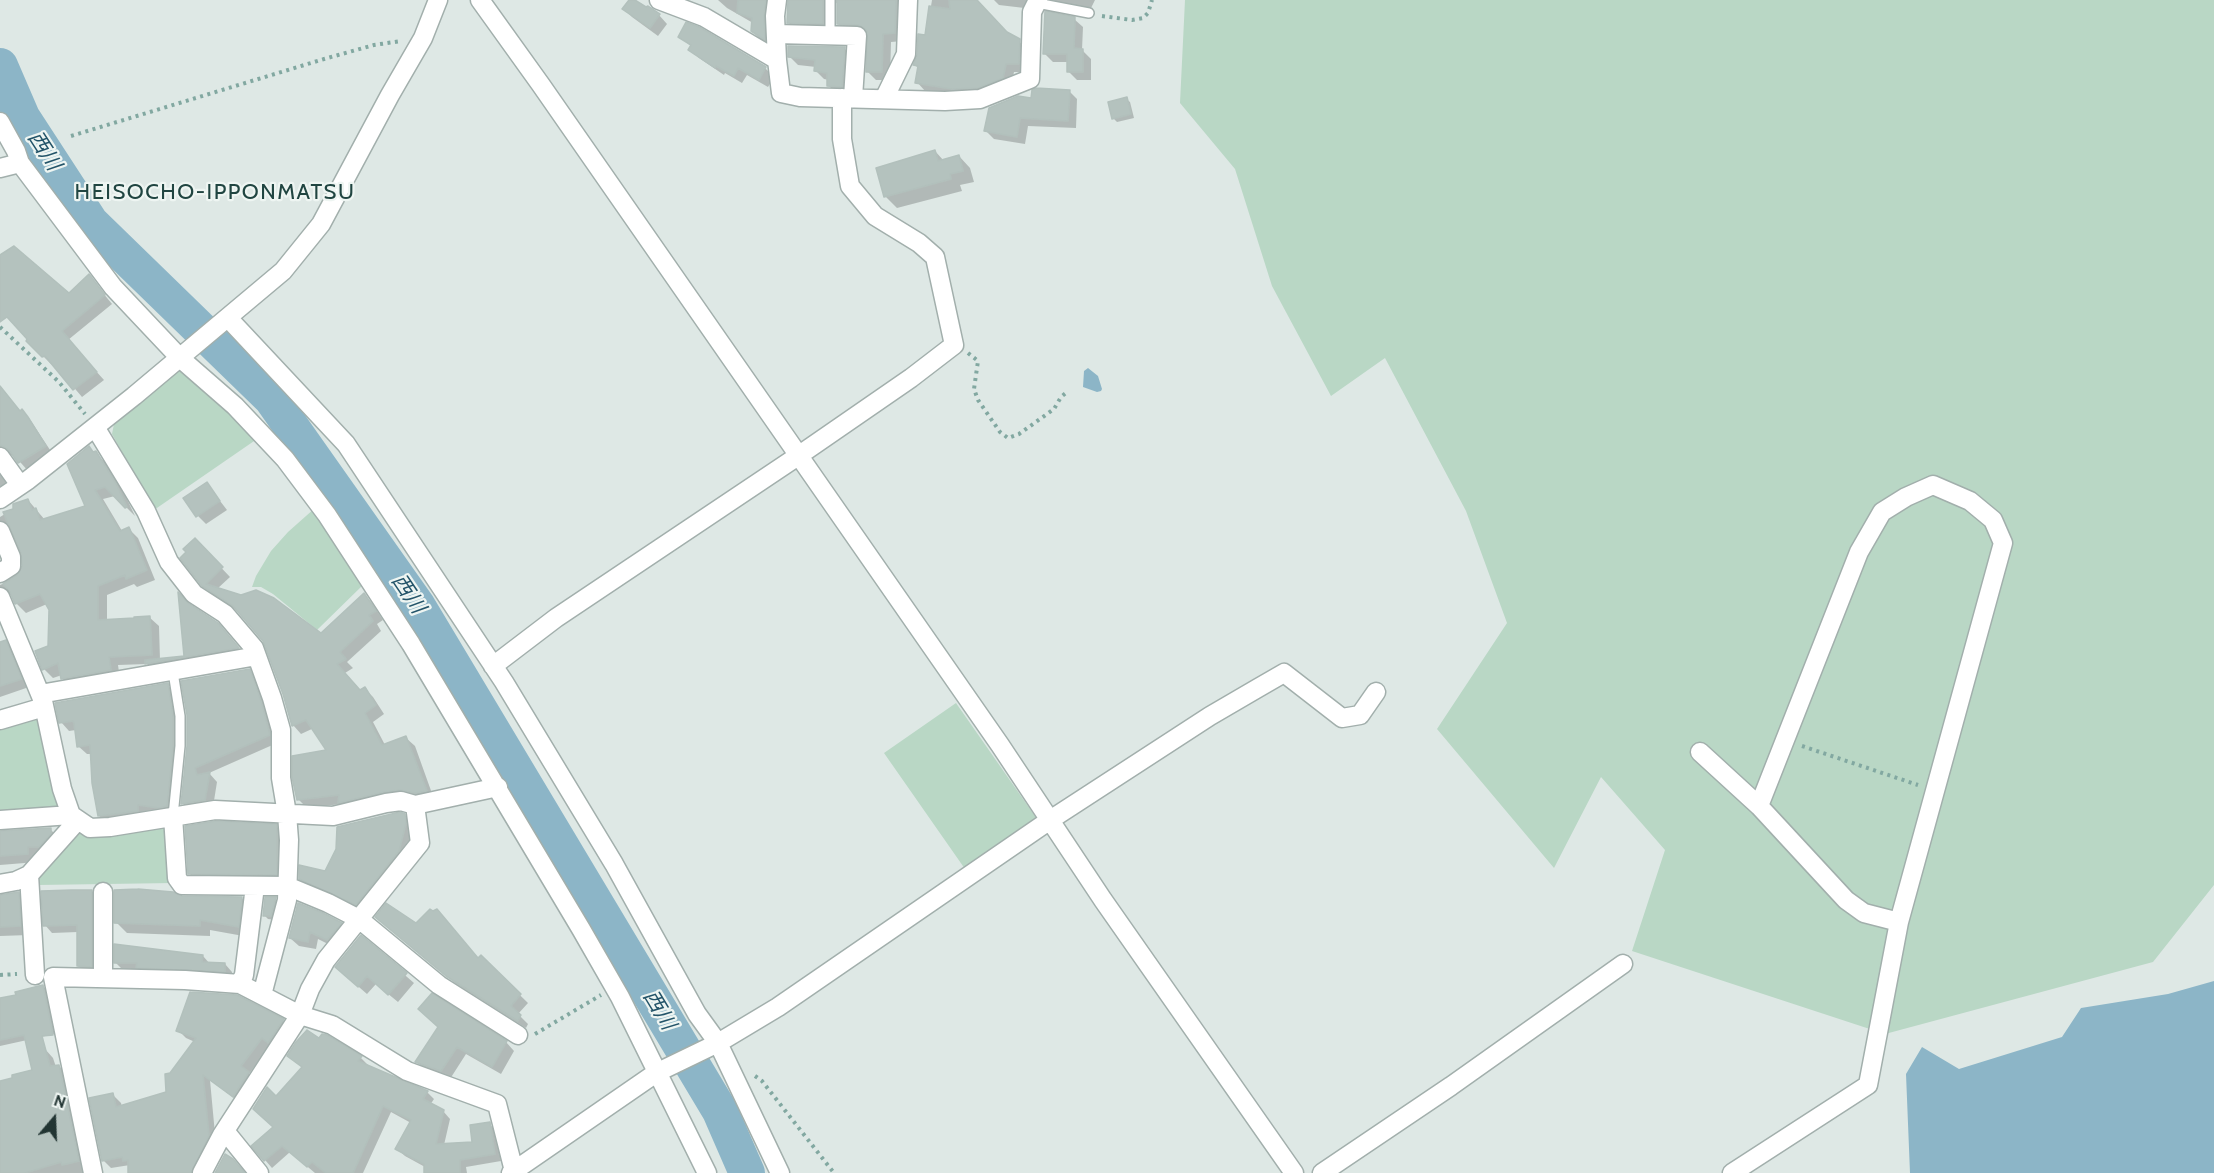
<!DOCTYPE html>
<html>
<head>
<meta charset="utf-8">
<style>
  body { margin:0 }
  #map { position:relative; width:2214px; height:1173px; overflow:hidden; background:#dee8e5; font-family:Cabin,sans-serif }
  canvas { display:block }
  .north { position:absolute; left:24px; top:1089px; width:60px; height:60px; -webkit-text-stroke:4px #eef5f2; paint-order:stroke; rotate:19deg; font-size:16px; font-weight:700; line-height:24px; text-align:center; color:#223533 }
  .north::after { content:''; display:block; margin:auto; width:21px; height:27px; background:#223533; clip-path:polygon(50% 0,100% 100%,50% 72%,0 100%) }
</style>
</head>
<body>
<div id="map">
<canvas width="2214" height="1173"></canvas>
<div class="north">N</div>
</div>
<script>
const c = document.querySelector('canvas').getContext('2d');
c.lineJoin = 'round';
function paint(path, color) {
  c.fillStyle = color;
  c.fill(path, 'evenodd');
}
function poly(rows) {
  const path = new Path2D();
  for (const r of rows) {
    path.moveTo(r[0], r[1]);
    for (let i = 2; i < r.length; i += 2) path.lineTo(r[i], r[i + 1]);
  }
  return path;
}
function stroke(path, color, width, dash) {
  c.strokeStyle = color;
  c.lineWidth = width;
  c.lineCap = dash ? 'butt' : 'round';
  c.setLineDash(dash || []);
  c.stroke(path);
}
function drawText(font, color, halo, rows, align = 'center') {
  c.font = font + ' Cabin,"Noto Sans JP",sans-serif';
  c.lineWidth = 4.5;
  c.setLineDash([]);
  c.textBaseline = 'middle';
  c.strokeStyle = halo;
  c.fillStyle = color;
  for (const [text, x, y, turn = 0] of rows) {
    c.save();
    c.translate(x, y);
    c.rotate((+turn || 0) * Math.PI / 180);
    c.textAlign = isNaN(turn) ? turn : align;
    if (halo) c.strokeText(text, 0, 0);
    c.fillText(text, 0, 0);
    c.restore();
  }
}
paint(poly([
  [1185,0,2214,0,2214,885,2153,962,1885,1034,1632,951,1665,850,1601,777,1554,868,1437,729,1507,623,1466,511,1385,358,1331,396,1272,286,1235,169,1180,103],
  [178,369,191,373,257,439,154,510,112,434,114,424],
  [315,508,363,585,317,630,273,594,261,587,252,587,256,576,271,551,288,532],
  [956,703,1037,819,965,869,884,753],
  [38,713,60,807,0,812,0,724],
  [167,821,174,883,37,885,37,869,76,831]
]), '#b9d7c5');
paint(poly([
  [1088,368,1098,376,1102,389,1101,391,1097,392,1083,387,1084,371],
  [2214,981,2214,1173,1910,1173,1906,1074,1922,1047,1959,1069,2062,1037,2081,1008,2168,994]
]), '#8cb5c7');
paint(poly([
  [630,0,659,15,667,24,658,36,632,17,624,9],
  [718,0,779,0,773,46,761,40,752,31,753,23,727,8],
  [788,0,904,0,903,41,891,42,890,80,876,80,867,71,869,33,847,32,838,24,838,2,832,6,831,32,797,31,788,22],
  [932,0,968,0,1028,49,1027,72,1014,72,1011,86,961,97,925,91,917,82,919,69,915,65,926,37],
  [994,0,1039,0,1033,9,999,5],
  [1053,0,1095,0,1089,12,1059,6],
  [1074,19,1083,27,1082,50,1091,59,1091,80,1077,80,1069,72,1069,62,1053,62,1044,53],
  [698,29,766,69,774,77,768,87,747,75,742,83,725,73,724,75,699,58,690,49,692,47,680,37],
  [844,48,853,57,850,95,837,94,829,86,829,80,824,79,816,71,816,67,798,65,790,57],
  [1069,91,1077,99,1076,128,1028,126,1025,144,994,139,985,130,1032,100],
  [1126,99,1130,102,1134,118,1117,122,1113,118],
  [935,151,944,161,959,156,970,168,974,182,960,185,962,191,897,208,885,196],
  [0,257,69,295,89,276,112,304,68,340,104,380,82,397,53,363,51,364,36,349,29,339,0,310],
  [0,387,21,412,31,421,54,456,28,471,14,455,8,455,0,462,0,445,3,444,0,440],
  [89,448,105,462,125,495,135,516,115,496,103,499,122,531,129,529,138,538,155,580,137,587,134,584,107,595,107,621,149,617,159,626,160,660,186,657,189,606,224,631,243,654,153,670,147,664,118,665,120,679,71,688,62,678,62,675,53,678,44,669,50,647,51,610,47,604,26,613,16,603,12,594,0,600,0,585,18,577,24,567,23,552,13,530,6,529,0,534,0,517,28,500,45,520,87,507],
  [0,473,7,484,0,487],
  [207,484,227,510,206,524,198,516],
  [195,540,230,577,217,589,321,635,364,595,372,603,383,620,377,624,381,631,347,662,353,668,345,673,361,691,365,689,373,697,384,714,373,722,385,745,406,738,415,746,434,799,348,811,341,804,307,808,299,800,329,751,314,728,301,734,293,725,284,694,264,640,241,613,212,594,203,585,188,552],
  [5,642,14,650,29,687,0,697,0,644],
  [249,670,257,678,277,743,209,773,217,782,213,807,190,811,183,804,188,746],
  [167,685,176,693,181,726,175,814,108,824,99,816,92,754,87,754,78,746,76,730,69,731,61,722],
  [404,815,412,823,413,831,406,859,364,911,308,886,300,878,326,873],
  [276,826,284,834,284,882,197,881,189,873],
  [50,829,59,838,37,862,0,865,0,833],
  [92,891,99,899,99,974,86,973,78,966,78,932,52,933,45,925],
  [18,893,27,902,29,935,0,936,0,896],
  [242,898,252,909,249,937,210,930,210,936,127,933,116,922],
  [275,899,279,902,275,920,268,919,264,915],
  [299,905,341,924,349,932,336,948,318,939,316,949,299,946,290,938],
  [377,917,416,925,478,959,481,957,528,1003,518,1014,528,1024,526,1028,455,983],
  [361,937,414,983,398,1002,376,984,367,994,345,975],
  [203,956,210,964,225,964,232,972,232,979,123,970,116,963],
  [43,986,51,994,59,1033,0,1046,0,999,18,996],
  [283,1021,291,1028,270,1045,249,1074,257,1081,242,1104,210,1080,216,1145,201,1173,130,1173,130,1165,111,1168,103,1160,113,1095,121,1103,122,1107,168,1093,170,1075,195,1042,186,1038,178,1030],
  [440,1027,506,1042,514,1051,501,1074,466,1054,450,1079,425,1070,417,1062],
  [319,1040,361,1058,368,1065,367,1066,427,1092,434,1099,430,1105,443,1111,450,1119,444,1145,474,1143,489,1124,497,1131,501,1161,466,1167,467,1173,436,1173,405,1156,397,1149,411,1123,391,1112,363,1173,315,1173,290,1152,272,1168,253,1146,275,1128,276,1098,303,1068,289,1056],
  [45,1049,53,1058,56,1067,59,1066,68,1075,88,1173,0,1173,0,1083,34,1071]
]), '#0003');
stroke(poly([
  [0,66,22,117,91,223,271,398,417,605,720,1111,747,1173]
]), '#8cb5c7', 36);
const building = poly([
  [629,0,635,0,646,7,648,6,660,14,650,28,622,9,629,0],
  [738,0,766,0,764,16,765,40,751,31,752,18,737,13,738,0],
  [788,0,823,0,823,24,787,23,788,0],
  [837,0,896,0,895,33,883,34,882,72,866,72,867,31,863,27,858,25,837,24,837,0],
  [949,0,977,0,1007,32,1020,39,1019,64,1006,64,1003,78,978,88,952,89,915,83,918,66,913,65,917,55,918,34,925,35,929,6,950,9,949,0],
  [1045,11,1075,17,1074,48,1083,49,1083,72,1067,72,1067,54,1043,54,1045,11],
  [686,22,699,27,766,67,759,80,738,68,734,76,716,66,715,68,688,50,691,45,678,37,686,22],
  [788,46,845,47,842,87,827,86,827,73,814,71,815,60,788,57,788,46],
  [1036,88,1070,90,1068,121,1020,118,1017,137,984,131,989,108,1018,96,1031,98,1032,90,1036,88],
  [1127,97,1131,114,1112,119,1108,102,1127,97],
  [935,150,938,161,959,155,963,171,950,174,951,179,884,197,876,168,935,150],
  [14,246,69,293,89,274,105,295,62,331,97,372,73,390,45,356,42,357,26,341,27,339,7,317,0,322,0,255,14,246],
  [0,386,20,411,22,409,28,417,46,446,18,463,9,450,0,445,0,386],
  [89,446,93,452,96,451,116,484,127,507,125,508,105,487,95,490,120,531,129,527,147,570,126,579,125,575,98,586,98,620,134,618,134,617,150,616,152,655,109,657,111,670,61,679,58,663,42,670,35,651,48,646,49,610,40,594,15,604,10,592,3,584,17,575,22,566,21,553,3,512,13,509,13,504,28,499,32,510,36,508,40,520,85,506,67,464,89,446],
  [207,482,220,501,196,517,183,498,207,482],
  [195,538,223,567,206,584,241,595,256,590,274,598,321,633,364,593,376,611,369,615,373,621,340,652,346,659,337,664,360,690,365,687,376,705,365,713,382,745,406,736,427,791,415,793,400,790,384,792,338,803,339,795,297,800,292,777,292,756,326,750,306,720,292,726,283,694,263,641,233,606,202,586,180,558,186,552,183,549,195,538],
  [178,592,188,603,218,623,239,648,145,664,145,660,184,656,178,592],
  [6,640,22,679,0,686,0,642,6,640],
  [250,669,261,701,270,735,195,768,197,775,210,772,205,800,181,804,187,746,187,715,181,681,250,669],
  [168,683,173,717,173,746,167,806,159,808,138,805,138,811,98,816,92,783,90,745,77,747,74,723,73,721,59,723,55,703,168,683],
  [400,812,405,814,406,823,399,851,356,905,299,879,299,865,325,871,336,849,337,827,400,812],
  [216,821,277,824,277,875,188,874,185,826,216,821],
  [51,828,51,834,39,847,28,847,28,854,0,856,0,831,51,828],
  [138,889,173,892,182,896,242,897,239,927,200,920,200,926,114,923,114,890,138,889],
  [72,890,92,890,92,967,77,966,77,925,43,926,41,891,72,890],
  [19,892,21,926,0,927,0,895,19,892],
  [265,897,276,897,271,916,263,916,265,897],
  [298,903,323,913,342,923,327,940,310,932,308,942,289,938,298,903],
  [386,903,416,923,430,909,433,911,437,909,478,958,481,955,521,994,511,1006,521,1015,518,1021,446,976,375,917,386,903],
  [361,935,407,973,388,995,367,976,358,987,335,967,361,935],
  [114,944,203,955,202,962,225,963,225,972,136,968,137,963,114,963,114,944],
  [43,985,53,1035,42,1036,50,1066,59,1065,79,1161,62,1165,61,1162,25,1173,0,1173,0,1081,12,1078,12,1075,32,1070,24,1035,0,1040,0,998,16,995,15,992,43,985],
  [190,992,237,995,284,1019,268,1043,262,1038,241,1066,249,1072,233,1097,203,1075,209,1136,191,1173,128,1173,128,1160,123,1161,122,1157,102,1161,89,1098,113,1093,116,1107,166,1092,165,1074,170,1073,196,1038,176,1031,190,992],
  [432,993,507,1041,492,1067,457,1047,441,1071,415,1062,438,1027,418,1009,432,993],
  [307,1030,319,1038,322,1034,327,1035,362,1056,358,1061,428,1091,423,1099,444,1110,436,1144,472,1142,470,1125,490,1122,495,1154,460,1160,460,1173,424,1173,424,1164,395,1149,411,1120,383,1106,353,1173,326,1173,312,1162,307,1167,282,1146,264,1161,251,1146,273,1127,253,1109,267,1087,276,1096,302,1067,287,1056,296,1042,307,1030],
  [225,1154,233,1159,245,1173,215,1173,225,1154]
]);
paint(building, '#b4c2be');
stroke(building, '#b2c0bc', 1.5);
const lane = poly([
  [1037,3,1089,13],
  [830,35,830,0],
  [173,816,180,746,180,716,173,672]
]);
const street = poly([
  [480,0,541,85,1000,745,1103,900,1294,1173],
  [659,0,704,17,777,60],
  [777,0,775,16,777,60,781,93,800,97,945,101,980,99,1030,79,1032,12,1038,0],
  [776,34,857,36,853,98],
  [884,99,906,54,908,0],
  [0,122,16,151,20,163,113,287,180,358,235,406,285,459,327,515,411,644,581,929,620,997,707,1173],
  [0,168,20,163],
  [228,318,346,444,504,682,614,864,697,1014,718,1043,780,1173],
  [95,427,146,511,169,562,194,594,225,614,254,648,272,698,281,730,281,778,287,814,289,840,287,900,262,995],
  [0,457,20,485],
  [0,499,28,480,134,396,283,271,321,224,390,95,423,38,438,0],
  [0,531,11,557,11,566,0,573],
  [0,597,43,701,62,789,71,815],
  [493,666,556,618,798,456,911,378,954,345,935,257,919,243,875,216,850,186,842,139,842,98],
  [40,694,257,656],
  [0,720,44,707],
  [1700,752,1759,806,1846,900,1864,913,1899,922],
  [173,816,177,878,182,885,287,886,328,903,359,919,439,985,518,1035],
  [0,820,71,815,90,828,110,827,215,810,333,816,386,803,401,801,415,805,498,787],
  [29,875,35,975],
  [0,884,16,881,29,875,78,820],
  [103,892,103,977],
  [240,984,244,975,255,886],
  [225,1131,259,1173],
  [93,1173,53,977,185,980,240,984,300,1015,332,1025,407,1071,497,1104,514,1171],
  [202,1173,222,1135,300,1015,310,989,326,960,420,843,415,805],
  [511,1173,656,1073,718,1043,778,1007,1050,820,1210,716,1258,688,1284,673,1342,718,1360,715,1376,692],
  [1322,1173,1451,1086,1623,964],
  [1732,1173,1868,1085,1899,922,2003,543,1993,520,1970,501,1933,485,1906,497,1882,512,1859,552,1759,806]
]);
stroke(lane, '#a2afac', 12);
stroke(street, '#a2afac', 21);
stroke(poly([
  [1102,16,1132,20,1143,18,1148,13,1152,0],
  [71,136,324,59,374,45,401,41],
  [0,327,59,382,85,414],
  [968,353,978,361,974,389,978,400,1000,432,1008,438,1019,434,1054,409,1061,397,1067,392],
  [1802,746,1918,785],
  [0,975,17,974],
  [535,1034,601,995],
  [755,1076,762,1081,834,1173]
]), '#82a8a1', 4, [3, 4.5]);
stroke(lane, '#fff', 9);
stroke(street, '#fff', 18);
drawText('italic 21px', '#235469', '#eef5f2', [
  ["西川",44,151,57],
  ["西川",408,594,56],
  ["西川",659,1010,59]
]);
c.letterSpacing = '1.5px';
drawText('22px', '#204541', '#eef5f2', [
  ["HEISOCHO-IPPONMATSU",215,193]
]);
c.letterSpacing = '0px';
</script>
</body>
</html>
